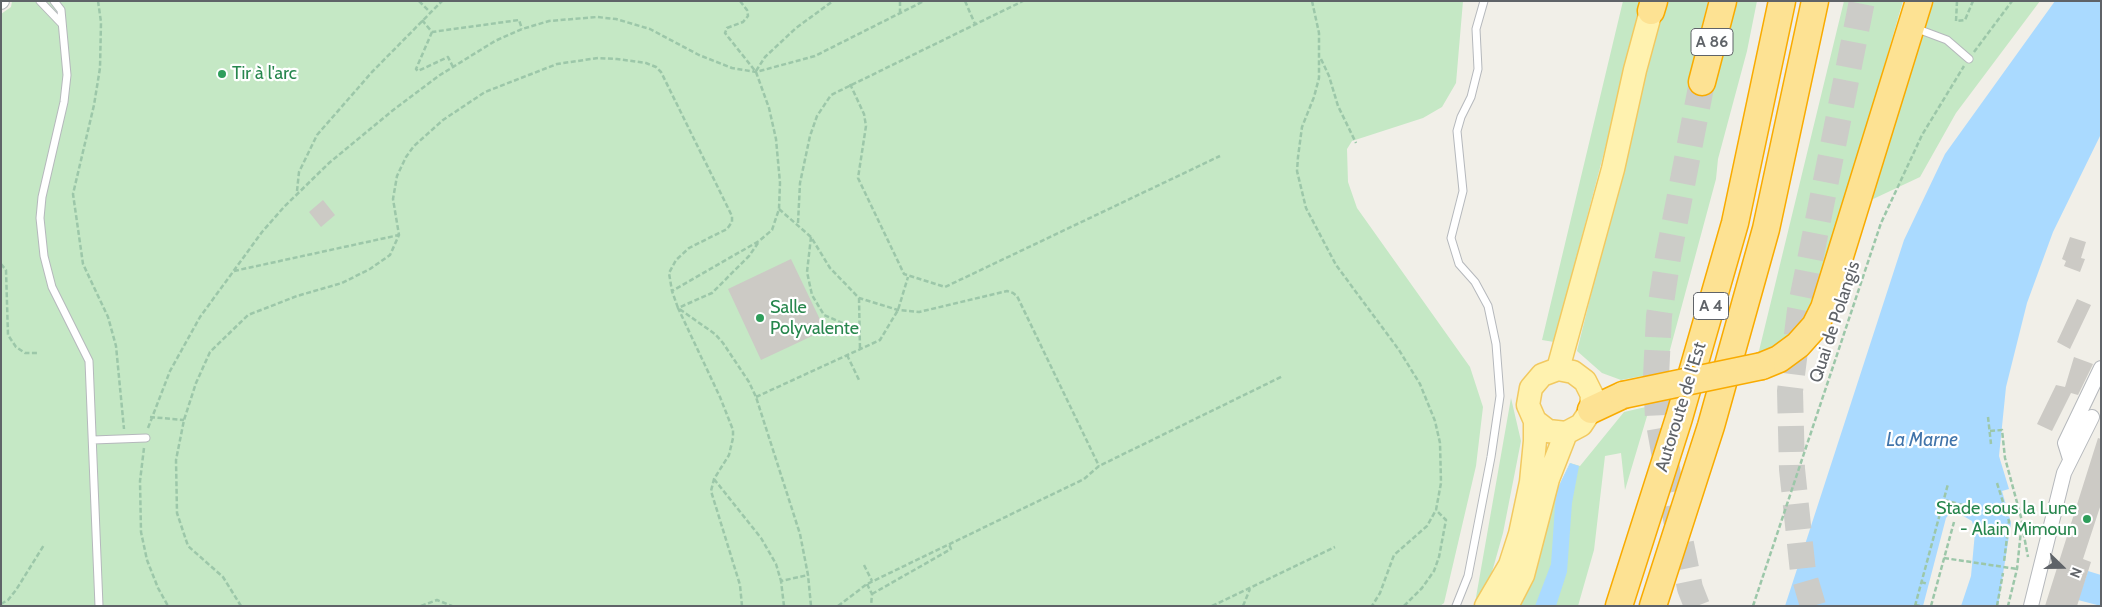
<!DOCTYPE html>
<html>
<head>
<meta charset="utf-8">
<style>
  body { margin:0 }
  #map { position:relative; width:2102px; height:607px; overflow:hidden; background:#f1efe8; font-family:Cabin,sans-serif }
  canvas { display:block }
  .frame { position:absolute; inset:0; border:2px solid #5f6368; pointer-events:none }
  .north { position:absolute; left:2037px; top:542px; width:50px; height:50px; -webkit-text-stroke:4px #fff; paint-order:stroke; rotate:112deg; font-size:14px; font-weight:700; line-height:20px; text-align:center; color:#5f6368 }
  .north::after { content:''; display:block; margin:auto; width:18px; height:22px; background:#5f6368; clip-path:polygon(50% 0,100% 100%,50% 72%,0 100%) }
</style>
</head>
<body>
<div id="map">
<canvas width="2102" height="607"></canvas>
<div class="frame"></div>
<div class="north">N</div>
</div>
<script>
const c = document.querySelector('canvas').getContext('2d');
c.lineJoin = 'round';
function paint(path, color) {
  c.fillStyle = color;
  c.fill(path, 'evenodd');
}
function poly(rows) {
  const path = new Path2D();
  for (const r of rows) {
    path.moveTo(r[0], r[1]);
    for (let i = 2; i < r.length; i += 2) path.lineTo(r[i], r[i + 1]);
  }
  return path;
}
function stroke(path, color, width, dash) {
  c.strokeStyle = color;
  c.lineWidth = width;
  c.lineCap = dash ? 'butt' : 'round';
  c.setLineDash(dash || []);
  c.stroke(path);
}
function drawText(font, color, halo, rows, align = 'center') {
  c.font = font + ' Cabin,sans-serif';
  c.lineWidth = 4.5;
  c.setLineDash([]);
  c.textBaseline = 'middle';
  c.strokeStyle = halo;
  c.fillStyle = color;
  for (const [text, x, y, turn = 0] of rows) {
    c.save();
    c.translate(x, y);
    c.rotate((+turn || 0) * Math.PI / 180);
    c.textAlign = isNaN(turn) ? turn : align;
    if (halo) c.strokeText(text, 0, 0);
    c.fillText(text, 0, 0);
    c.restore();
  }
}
paint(poly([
  [12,1,1463,1,1456,83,1442,107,1423,118,1352,141,1347,149,1348,182,1357,208,1470,367,1483,407,1476,466,1444,603,1440,606,1,606,1,14,11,7],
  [1623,1,1644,1,1554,342,1542,340],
  [1664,1,1708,1,1689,79,1714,87,1737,1,1757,1,1747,51,1718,159,1716,179,1664,372,1621,380,1602,373,1577,351],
  [1844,1,1903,1,1817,298,1809,319,1776,350,1758,355],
  [1927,1,2040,1,1956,113,1920,177,1871,200],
  [1511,398,1521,441,1503,533,1492,572,1475,603],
  [1650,406,1625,490,1621,453,1605,456,1594,550,1578,606,1518,606,1556,492,1570,463,1580,466,1624,412]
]), '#c5e8c5');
paint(poly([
  [2055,1,2101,1,2101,134,2053,232,2027,303,2006,387,1999,456,2009,489,2002,491,2011,523,1998,606,1961,606,1971,576,1975,532,1972,521,1958,513,1950,513,1946,518,1923,606,1785,606,1904,240,1945,154],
  [1570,463,1579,466,1572,503,1567,572,1556,606,1535,606,1551,564,1556,492],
  [2088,571,2101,575,2101,606,2078,600]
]), '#aadaff');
paint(poly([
  [323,200,335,215,321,227,309,212],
  [2070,237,2086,242,2081,258,2085,259,2080,272,2064,266,2066,261,2062,259],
  [791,259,825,330,761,360,728,289],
  [2077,299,2091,305,2070,349,2057,342],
  [2074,357,2093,364,2078,395,2071,393,2052,431,2037,424,2056,385,2065,387],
  [2098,438,2101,439,2101,504,2083,559,2091,562,2077,606,2045,606]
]), '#cccac5');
stroke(poly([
  [1697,606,1690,588,1675,514,1658,418,1656,376,1659,316,1668,257,1702,82],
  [1813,606,1803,572,1792,469,1790,391,1800,310,1862,1]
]), '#ccccc8', 26, [26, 13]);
const service = poly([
  [40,1,61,23],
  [54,1,61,10,67,75,64,102,42,197,40,218,44,256,52,287,89,361,99,606],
  [1915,28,1947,40,1969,59],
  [93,440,146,438],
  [1456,606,1468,576,1491,457,1500,396,1496,344,1488,306,1475,282,1459,264,1451,238,1463,191,1457,131,1461,117,1471,97,1478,69,1476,29,1484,1]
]);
const minor = poly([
  [1,2,2,1],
  [2070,459,2065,443,2101,368],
  [2031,606,2064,473,2092,417]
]);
const primary = poly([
  [1558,369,1613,169,1635,70,1651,11],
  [1486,606,1510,565,1520,534,1531,482,1535,441,1535,421,1528,405,1531,388,1542,375,1558,369,1573,372,1585,381,1592,395,1591,410,1581,425,1566,433,1548,431,1535,421],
  [1507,606,1523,575,1548,479,1566,433]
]);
const motorway = poly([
  [1651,11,1654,1],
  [1702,82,1723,1],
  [1762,366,1779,359,1798,345,1815,326,1824,308,1919,1],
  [1591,410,1623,395],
  [1619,606,1679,418,1735,223,1782,1],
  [1653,606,1711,426,1766,229,1815,1]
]);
stroke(service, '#b5b8bc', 9);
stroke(minor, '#b5b8bc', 16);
stroke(primary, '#f2c960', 25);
stroke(motorway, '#f9ab00', 29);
stroke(poly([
  [98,1,101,22,100,68,94,105,73,194,83,264,108,317,116,346,124,429],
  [419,1,430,12],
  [740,1,747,10,748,16,743,22,727,28,725,33,756,72,769,108,776,139,780,183,779,209,772,230,759,241,672,291,678,308,715,334,723,343,749,382,756,397,800,534,808,575,811,606],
  [900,1,900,12],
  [965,1,975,24],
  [1312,1,1319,33,1319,78,1314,97,1302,127,1298,157,1297,171,1306,208,1336,265,1399,350,1420,384,1435,421,1440,443,1441,483,1436,510,1427,526,1394,555,1380,593,1372,606],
  [1957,1,1956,21,1965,20,1973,1],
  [422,20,432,32,519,20,522,29],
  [432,32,416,69,418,71,448,57,453,67],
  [1974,52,2012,1],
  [1321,59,1329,76,1338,106,1356,143],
  [756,71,765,57,796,28,833,1],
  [850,84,864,114,866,126,858,178,904,274,945,287,1220,156],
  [297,191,299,172,317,135,372,72,442,1],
  [779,209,811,237,830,268,859,298,898,310,919,312,1007,291,1013,293,1017,296,1099,466],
  [798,223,800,183,810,136,817,116,831,95,1023,1],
  [811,237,807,272,812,295,824,315,859,330],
  [1,264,6,270,8,335,16,347,25,353,37,353],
  [234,271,399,235],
  [859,298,860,349],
  [847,355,859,380],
  [756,397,880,340,898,310,908,277],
  [150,417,184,420],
  [1988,417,1991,444],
  [148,428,170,371,200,317,262,232,284,207,329,163,392,111,440,75,495,41,522,29,549,21,597,17,616,19,650,29,699,55,732,68,756,72,815,56,924,1],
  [1990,431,2002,430,2005,458,2022,521,2017,569,2008,606],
  [144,448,140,481,141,532,147,560,158,588,168,606],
  [714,479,761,538,776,564,781,581],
  [1997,483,2009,521,2004,562],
  [1944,500,1970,507],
  [1958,513,1964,506],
  [2022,525,2028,557],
  [1944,558,2017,569],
  [864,565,872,581],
  [1921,582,1928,584],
  [867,584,872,594,871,606],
  [872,594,951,549,949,544],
  [1,604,8,600,16,590,44,545],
  [1915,605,1920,606],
  [241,606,223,577,188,546,177,513,176,460,184,420,196,383,210,352,248,315,297,296,342,283,370,269,390,255,399,235,393,199,397,176,406,157,414,146,443,120,485,92,557,64,598,58,617,59,646,63,656,67,661,72,732,216,732,222,727,229,689,248,676,260,669,273,672,291],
  [421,606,437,600,452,606],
  [742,606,740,585,711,491,714,479,729,455,733,438,733,430,720,397,678,308,712,293,749,256,758,243],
  [784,606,781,581,808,575],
  [838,606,867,584,1084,479,1099,466,1283,376],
  [1212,606,1335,547],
  [1243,606,1250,589],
  [1404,606,1422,588,1434,571,1439,557,1446,520,1436,510],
  [1753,606,1881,223,1922,135,1964,66],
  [1915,606,1948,484],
  [1931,606,1954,522],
  [1997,606,2003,573]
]), '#9cc7a9', 2.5, [5, 2.5]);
stroke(service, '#fff', 7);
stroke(minor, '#fff', 14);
stroke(primary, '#fff2af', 22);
stroke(motorway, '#fde293', 26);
const motorwayBridge = poly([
  [1623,395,1762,366]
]);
stroke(motorwayBridge, '#f9ab00', 29, []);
stroke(motorwayBridge, '#fde293', 26);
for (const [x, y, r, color] of [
  [222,74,5,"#2e9e5b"],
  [760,318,5,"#2e9e5b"],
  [2087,519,5,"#2e9e5b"]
]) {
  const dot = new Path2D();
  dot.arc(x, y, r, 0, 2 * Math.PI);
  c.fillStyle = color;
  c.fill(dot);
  stroke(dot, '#fff', 2);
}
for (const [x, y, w] of [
  [1712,42,42],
  [1711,306,35]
]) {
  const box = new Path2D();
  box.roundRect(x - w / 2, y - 13.5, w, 27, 4);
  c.fillStyle = '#fff';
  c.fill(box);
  stroke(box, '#5f6368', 1);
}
drawText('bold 16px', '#5f6368', null, [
  ["A 86",1712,42],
  ["A 4",1711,306]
]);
drawText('18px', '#27864d', '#fff', [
  ["Tir à l'arc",232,74],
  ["Salle",770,308],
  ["Polyvalente",770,329],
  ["Stade sous la Lune",2077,509,"right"],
  ["- Alain Mimoun",2077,530,"right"]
], 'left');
drawText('18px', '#5f6368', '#fff', [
  ["Quai de Polangis",1835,322,-72],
  ["Autoroute de l’Est",1681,407,-73]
]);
drawText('italic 19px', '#4174aa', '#fff', [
  ["La Marne",1922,440]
]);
</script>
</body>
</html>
